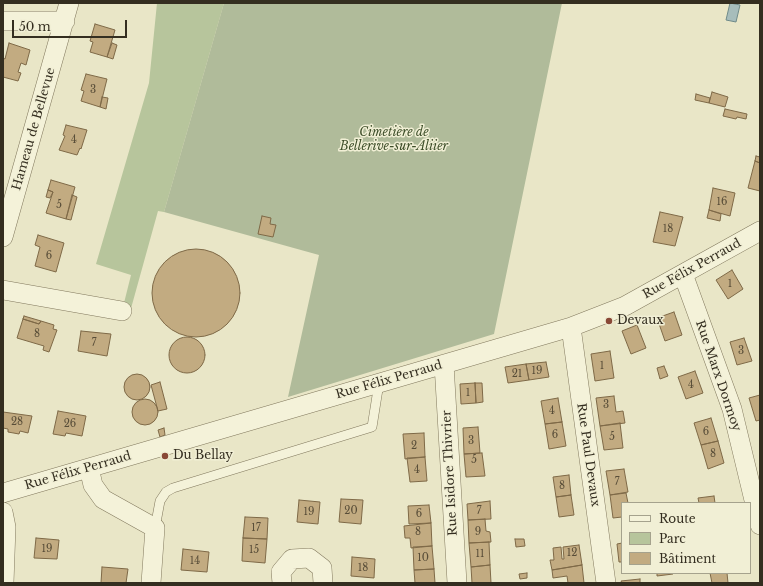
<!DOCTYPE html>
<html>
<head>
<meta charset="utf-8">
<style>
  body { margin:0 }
  #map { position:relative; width:763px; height:586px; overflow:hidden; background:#e9e6c7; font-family:"Libre Baskerville",serif }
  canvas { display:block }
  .frame { position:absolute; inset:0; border:4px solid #342e20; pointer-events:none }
  .legend { position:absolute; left:621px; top:502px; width:130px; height:72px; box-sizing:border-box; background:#f1efd5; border:1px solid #a5a28d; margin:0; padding:5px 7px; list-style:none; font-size:12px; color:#342e20 }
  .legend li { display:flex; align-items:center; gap:8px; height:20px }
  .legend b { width:20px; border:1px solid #a5a28d }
  .scale { position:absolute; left:12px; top:20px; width:115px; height:18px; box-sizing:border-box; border:2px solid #342e20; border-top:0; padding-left:5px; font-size:12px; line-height:14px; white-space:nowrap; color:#342e20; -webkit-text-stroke:3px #f1efd5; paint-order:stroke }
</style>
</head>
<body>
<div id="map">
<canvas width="763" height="586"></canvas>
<div class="frame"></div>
<ul class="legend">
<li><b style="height:5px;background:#f4f2d9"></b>Route</li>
<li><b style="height:11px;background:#b7c59c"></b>Parc</li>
<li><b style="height:11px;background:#c2ab81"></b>Bâtiment</li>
</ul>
<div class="scale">50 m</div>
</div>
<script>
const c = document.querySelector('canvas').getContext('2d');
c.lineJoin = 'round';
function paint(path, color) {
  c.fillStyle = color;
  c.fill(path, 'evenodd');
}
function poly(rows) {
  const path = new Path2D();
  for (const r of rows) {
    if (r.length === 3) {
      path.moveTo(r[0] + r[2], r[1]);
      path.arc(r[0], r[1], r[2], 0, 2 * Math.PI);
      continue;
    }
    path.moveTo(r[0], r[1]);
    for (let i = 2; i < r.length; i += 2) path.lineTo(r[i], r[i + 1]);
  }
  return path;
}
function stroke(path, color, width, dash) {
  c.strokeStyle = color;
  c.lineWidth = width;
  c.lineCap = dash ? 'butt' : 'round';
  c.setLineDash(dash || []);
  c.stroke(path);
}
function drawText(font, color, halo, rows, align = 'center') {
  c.font = font + ' "Libre Baskerville",serif';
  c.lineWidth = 3;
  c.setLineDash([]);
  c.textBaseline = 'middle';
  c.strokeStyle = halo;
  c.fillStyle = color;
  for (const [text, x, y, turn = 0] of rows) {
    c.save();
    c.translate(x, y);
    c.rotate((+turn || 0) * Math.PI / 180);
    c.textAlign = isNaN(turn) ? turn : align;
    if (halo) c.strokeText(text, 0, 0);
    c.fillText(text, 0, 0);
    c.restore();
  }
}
paint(poly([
  [157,3,224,3,164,212,158,211,130,312,122,311,131,275,96,264,149,83]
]), '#b7c59c');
paint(poly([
  [224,3,562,3,494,334,288,397,319,255,164,212]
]), '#b0bb9a');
const water = poly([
  [730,3,740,5,736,22,726,20,730,3]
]);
paint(water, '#a7bdbb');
stroke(water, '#6f8a89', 1);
const building = poly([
  [95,24,115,30,107,57,90,52,93,42,90,41,95,24],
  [9,43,30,50,26,65,21,63,18,72,21,73,18,81,3,77,3,58,5,59,9,43],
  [112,43,117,45,113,59,107,57,112,43],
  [86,74,107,79,100,107,81,101,84,91,81,90,86,74],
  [712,92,728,97,725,107,709,103,712,92],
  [696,94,710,98,709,103,695,100,696,94],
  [102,97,108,98,106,109,100,107,102,97],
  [725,109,747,114,746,119,737,117,736,119,723,116,725,109],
  [66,125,87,130,81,149,80,148,77,155,59,150,65,136,63,135,66,125],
  [756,156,760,157,760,163,755,161,756,156],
  [755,161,760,163,760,191,748,188,755,161],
  [51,180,75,187,66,219,46,213,53,192,48,190,51,180],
  [713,188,735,193,730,216,709,210,713,188],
  [48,190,53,192,50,198,46,197,48,190],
  [72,195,77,197,71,220,66,219,72,195],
  [709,210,721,214,720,221,707,218,709,210],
  [660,212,683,217,675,246,653,242,660,212],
  [262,216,271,218,270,224,276,225,273,237,258,234,262,216],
  [38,235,64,243,56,272,35,266,40,247,35,245,38,235],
  [196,293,44],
  [732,270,743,289,728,299,716,280,732,270],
  [674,312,682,335,665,341,657,318,674,312],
  [24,316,41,321,39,324,23,319,24,316],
  [23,319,39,324,41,321,54,325,53,329,57,330,49,352,43,350,44,346,17,338,23,319],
  [637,325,646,348,631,354,622,331,637,325],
  [81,331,111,334,107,356,78,351,81,331],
  [187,355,18],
  [744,338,752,361,737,365,730,342,744,338],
  [610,351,614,378,595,381,591,354,610,351],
  [546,362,549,377,529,380,526,364,546,362],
  [526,364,529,380,508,383,505,367,526,364],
  [664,366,668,376,660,379,657,368,664,366],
  [695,371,703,393,686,399,678,377,695,371],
  [137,387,13],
  [160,382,167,409,158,411,151,385,160,382],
  [475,383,476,403,461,404,460,384,475,383],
  [475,383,482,383,483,402,476,403,475,383],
  [760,395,760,420,756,421,749,398,760,395],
  [614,396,616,412,623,411,625,423,600,426,596,398,614,396],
  [558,398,562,422,545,424,541,401,558,398],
  [145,412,13],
  [58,411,86,416,82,436,66,433,65,436,53,434,58,411],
  [3,412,32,416,28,433,20,431,19,434,8,432,8,429,3,428,3,412],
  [711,418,718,441,701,445,694,423,711,418],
  [562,422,566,446,549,449,545,424,562,422],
  [620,423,623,448,604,450,600,426,620,423],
  [478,427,480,453,464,454,463,428,478,427],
  [164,428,165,435,160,437,158,430,164,428],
  [424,433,425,457,405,459,403,434,424,433],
  [718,441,724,463,708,469,701,445,718,441],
  [482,453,485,476,466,477,464,454,482,453],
  [425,457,427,481,410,482,407,458,425,457],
  [624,469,628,492,610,495,606,471,624,469],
  [569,475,571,495,556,497,553,477,569,475],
  [626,493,628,503,622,503,622,517,613,518,610,495,626,493],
  [571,495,574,515,559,517,556,497,571,495],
  [714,496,715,503,699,503,698,498,714,496],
  [341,499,363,500,361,524,339,522,341,499],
  [299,500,320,502,318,524,297,522,299,500],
  [490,501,491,519,468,520,467,504,490,501],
  [429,505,431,523,409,524,408,506,429,505],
  [245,517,268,518,267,539,243,538,245,517],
  [485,519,486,531,490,532,491,542,469,543,468,520,485,519],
  [431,523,432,546,411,548,410,538,405,538,404,526,431,523],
  [36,538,59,540,57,559,34,558,36,538],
  [243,538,267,539,265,563,242,561,243,538],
  [515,539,524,539,525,546,516,547,515,539],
  [489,542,490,565,471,567,469,543,489,542],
  [622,543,622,562,619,562,617,544,622,543],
  [579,545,582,565,552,570,550,560,554,560,553,548,561,547,562,559,564,559,563,547,579,545],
  [432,546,434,569,414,570,413,547,432,546],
  [183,549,209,552,207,572,181,570,183,549],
  [352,557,375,559,374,578,351,576,352,557],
  [490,565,491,583,472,583,471,567,490,565],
  [582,565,584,583,568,583,567,576,553,578,552,570,582,565],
  [102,567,128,569,126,583,101,583,102,567],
  [434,569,435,583,415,583,414,570,434,569],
  [527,573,527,578,520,579,519,574,527,573],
  [657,573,672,573,673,574,657,576,657,573],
  [710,573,727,573,728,583,712,583,710,573],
  [640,579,640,583,622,583,621,581,640,579]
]);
paint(building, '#c2ab81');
stroke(building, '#7e6947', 1);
const service = poly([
  [155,528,160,501,166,492,173,488,372,427,379,383]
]);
const minor = poly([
  [3,21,65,21],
  [3,237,69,3],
  [683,274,732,409,760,525],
  [3,290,122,311],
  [571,327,606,583],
  [444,364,457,583],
  [89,468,93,485,103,499,155,528,151,583],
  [3,493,571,327,625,306,760,231],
  [3,512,6,527,4,583],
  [282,583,281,572,292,559,309,558,322,568,323,583]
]);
stroke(service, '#82795e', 10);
stroke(minor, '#82795e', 20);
stroke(service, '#f4f2d9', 9);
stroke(minor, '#f4f2d9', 19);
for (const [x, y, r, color] of [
  [609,321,4,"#894836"],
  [165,456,4,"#894836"]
]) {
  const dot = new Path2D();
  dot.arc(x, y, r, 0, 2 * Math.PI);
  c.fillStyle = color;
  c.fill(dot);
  stroke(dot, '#f1efd5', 1.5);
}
drawText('10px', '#584d38', null, [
  ["3",93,90],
  ["4",74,140],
  ["16",722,202],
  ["5",59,205],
  ["18",668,229],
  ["6",49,256],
  ["1",730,284],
  ["8",37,334],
  ["7",94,343],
  ["3",741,351],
  ["1",602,366],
  ["19",537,371],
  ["21",517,374],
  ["4",691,385],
  ["1",468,393],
  ["3",606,405],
  ["4",552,411],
  ["28",17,422],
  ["26",70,424],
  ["6",706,432],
  ["6",555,435],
  ["5",612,437],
  ["3",471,441],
  ["2",414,446],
  ["8",713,454],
  ["5",474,460],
  ["4",417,470],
  ["7",617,482],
  ["8",562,486],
  ["20",351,511],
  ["7",479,511],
  ["19",309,512],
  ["6",419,514],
  ["17",256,528],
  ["8",418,532],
  ["9",478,532],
  ["19",47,549],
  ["15",254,550],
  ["12",572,553],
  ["11",480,554],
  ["10",423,558],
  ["14",195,561],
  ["18",363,568]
]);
drawText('12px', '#342e20', '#f1efd5', [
  ["Hameau de Bellevue",34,129,-74],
  ["Rue Félix Perraud",692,269,-29],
  ["Rue Marx Dormoy",718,376,71],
  ["Rue Félix Perraud",389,380,-16],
  ["Rue Paul Devaux",588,455,82],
  ["Rue Félix Perraud",78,471,-16],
  ["Rue Isidore Thivrier",450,473,-93]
]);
drawText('italic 12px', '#3d4e29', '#f1efd5', [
  ["Cimetière de",394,133],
  ["Bellerive-sur-Aliier",394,147]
]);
drawText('12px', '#342e20', '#f1efd5', [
  ["Devaux",617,321],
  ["Du Bellay",173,456]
], 'left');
</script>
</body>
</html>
